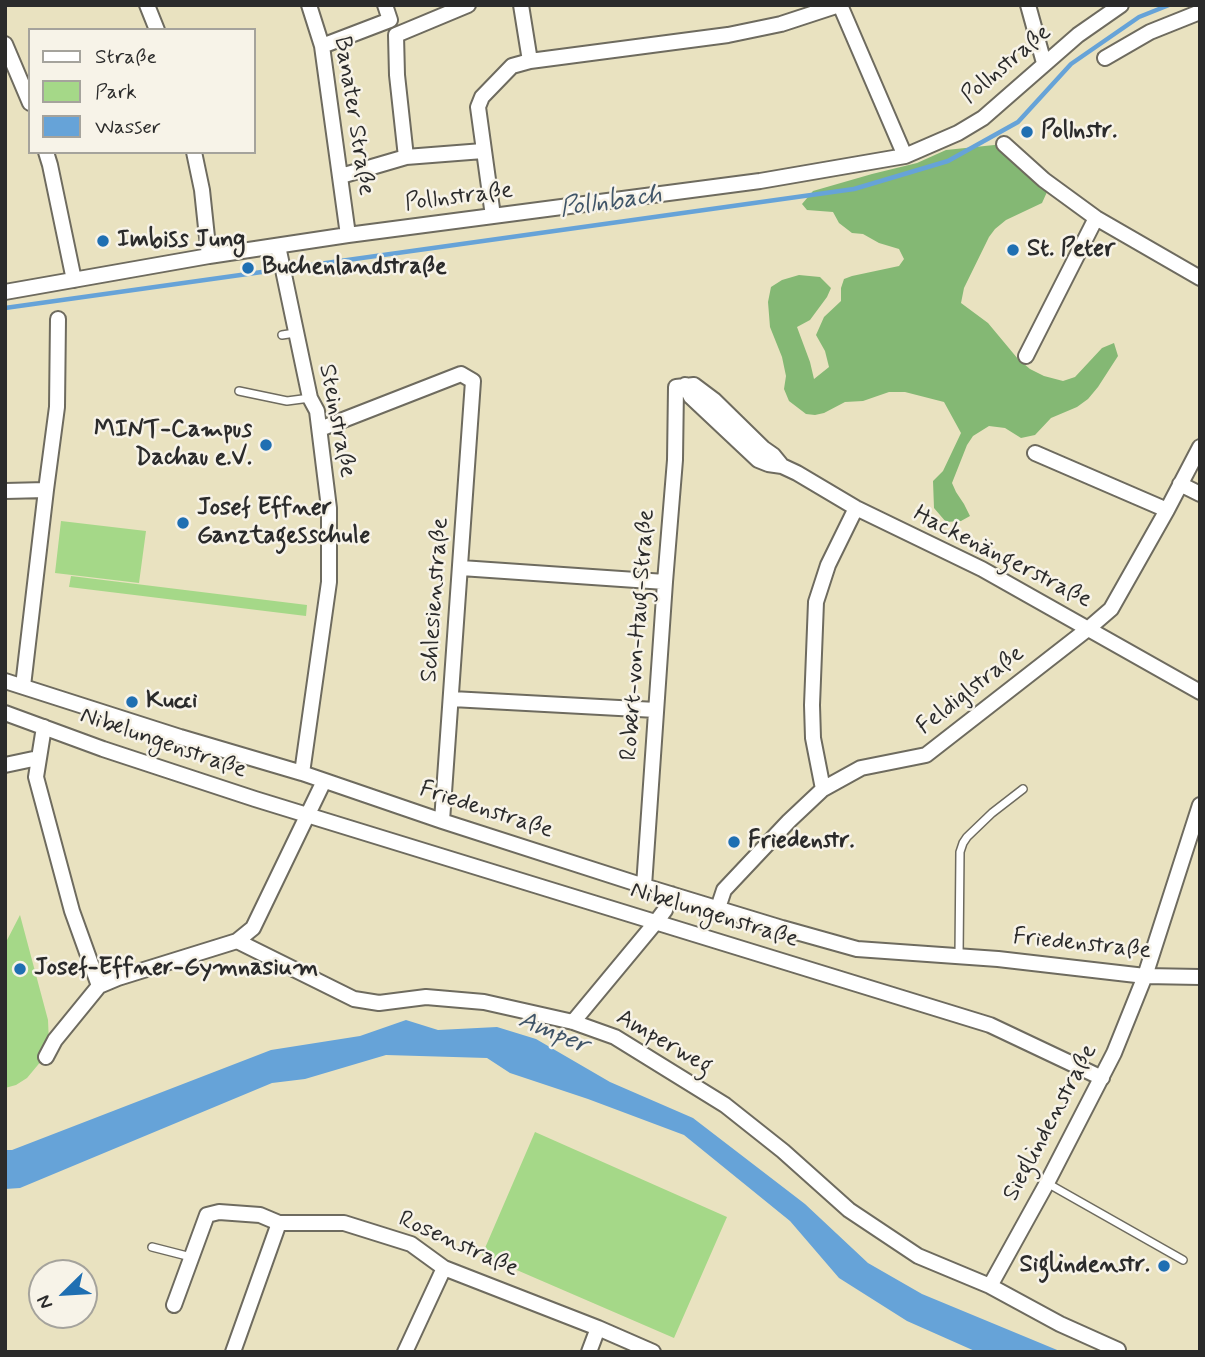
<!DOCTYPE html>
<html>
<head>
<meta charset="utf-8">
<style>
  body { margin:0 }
  #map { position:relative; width:1205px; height:1357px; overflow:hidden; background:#e9e2c0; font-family:Mynerve,sans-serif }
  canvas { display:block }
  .frame { position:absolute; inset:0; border:7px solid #2b2b2b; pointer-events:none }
  .legend { position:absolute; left:28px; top:28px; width:228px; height:126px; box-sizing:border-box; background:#f7f3e8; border:2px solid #a5a39c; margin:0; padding:9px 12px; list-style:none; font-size:21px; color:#2b2b2b }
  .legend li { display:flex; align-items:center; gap:14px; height:35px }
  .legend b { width:35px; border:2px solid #a5a39c }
  .north { position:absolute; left:28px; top:1259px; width:70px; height:70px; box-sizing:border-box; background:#f7f3e8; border:2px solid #a5a39c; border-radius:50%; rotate:246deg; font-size:19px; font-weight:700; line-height:28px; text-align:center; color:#2b2b2b }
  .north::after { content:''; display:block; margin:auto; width:24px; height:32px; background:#1f6fb2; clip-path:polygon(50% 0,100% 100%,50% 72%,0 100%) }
</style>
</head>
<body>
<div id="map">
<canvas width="1205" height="1357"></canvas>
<div class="frame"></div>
<ul class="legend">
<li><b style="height:9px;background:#fff"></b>Straße</li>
<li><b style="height:19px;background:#a5d888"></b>Park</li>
<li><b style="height:19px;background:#66a3d8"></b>Wasser</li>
</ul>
<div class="north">N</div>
</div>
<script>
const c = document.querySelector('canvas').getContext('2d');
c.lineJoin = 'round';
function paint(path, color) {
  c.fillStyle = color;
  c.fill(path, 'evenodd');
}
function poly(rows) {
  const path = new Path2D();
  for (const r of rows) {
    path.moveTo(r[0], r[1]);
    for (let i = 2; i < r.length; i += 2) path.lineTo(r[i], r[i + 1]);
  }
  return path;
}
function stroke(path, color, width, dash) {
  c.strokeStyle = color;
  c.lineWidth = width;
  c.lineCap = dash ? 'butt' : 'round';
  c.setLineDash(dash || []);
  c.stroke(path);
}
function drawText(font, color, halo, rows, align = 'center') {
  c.font = font + ' Mynerve,sans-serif';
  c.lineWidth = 5;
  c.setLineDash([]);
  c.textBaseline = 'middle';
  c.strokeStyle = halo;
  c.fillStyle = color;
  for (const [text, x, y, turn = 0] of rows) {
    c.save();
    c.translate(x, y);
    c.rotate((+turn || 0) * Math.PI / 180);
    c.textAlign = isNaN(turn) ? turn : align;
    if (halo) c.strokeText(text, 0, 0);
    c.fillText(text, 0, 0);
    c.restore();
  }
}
paint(poly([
  [61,521,146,531,139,583,55,573],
  [71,576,307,605,306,616,69,587],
  [20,915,48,1020,49,1043,42,1060,27,1078,16,1085,5,1088,5,944],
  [535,1132,727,1217,674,1338,482,1255]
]), '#a5d888');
paint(poly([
  [1004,144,1040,182,1047,192,1042,203,1006,220,995,229,989,237,964,288,961,303,988,323,1018,359,1030,369,1044,376,1063,381,1075,377,1102,348,1114,343,1118,356,1098,387,1088,399,1077,407,1051,418,1035,435,1021,438,1005,428,989,426,973,436,967,445,952,483,956,492,964,504,970,516,961,521,946,522,934,508,933,481,943,471,961,433,944,402,905,392,889,392,863,401,845,402,824,413,815,415,806,414,789,401,784,389,786,376,782,357,770,327,768,302,771,287,782,280,799,275,820,277,831,288,827,297,810,320,797,327,810,362,814,379,829,367,825,351,816,335,824,317,841,301,841,288,844,279,852,276,899,266,904,259,899,249,879,243,863,234,852,233,839,223,833,212,807,210,802,204,813,191,872,174,917,163,946,150]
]), '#84b874');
paint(poly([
  [406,1020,438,1030,497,1027,536,1039,610,1082,693,1118,805,1204,868,1263,922,1294,1062,1352,977,1352,907,1321,839,1278,790,1221,684,1135,588,1099,510,1073,487,1058,386,1055,305,1079,272,1083,20,1188,5,1189,5,1150,12,1150,271,1050,360,1036]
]), '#66a3d8');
stroke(poly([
  [5,308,854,189,948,161,1018,122,1071,64,1139,17,1169,5]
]), '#66a3d8', 4.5);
const lane = poly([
  [282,335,295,333],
  [239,391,287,401,310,398],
  [959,956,960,852,963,843,967,837,992,813,1023,789],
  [1047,1183,1183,1260],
  [152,1247,191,1257]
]);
const street = poly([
  [147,5,157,30],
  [309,5,322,46,348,235],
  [840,5,905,156],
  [1028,5,1044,63],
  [5,44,30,103],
  [322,46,390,20,385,5],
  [1105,58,1150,32,1200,12],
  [530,61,728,35,781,24,839,5],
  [1004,144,1044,180,1096,218,1200,278],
  [46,152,50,165,74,280],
  [194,152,202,190,209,256],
  [406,157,397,75,396,35,468,5],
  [341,176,406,157,483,151],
  [493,216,478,107,482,97,512,66,530,61,521,5],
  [278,246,310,398,317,411,329,508,329,582,302,773],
  [5,292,209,256,348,235,760,181,905,156,958,133,983,118,1078,35,1121,5],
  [1026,356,1096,218],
  [685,385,691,397,758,460,768,464,782,466],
  [320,429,461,374,473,381,442,821],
  [1035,453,1167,510],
  [1180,484,1200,494],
  [5,491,46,490],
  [461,568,665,582],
  [5,681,180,737,302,773,442,821,644,886,782,928,857,949,998,959,1145,976,1200,977],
  [23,686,46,490,57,407,58,319],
  [452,699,656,710],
  [5,713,103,749,255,799,990,1025,1102,1078],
  [44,727,36,777,72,911,99,986],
  [5,765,38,758],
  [823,789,813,738,812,705,816,602,828,565,856,508],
  [644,886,665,582,675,460,676,387,694,385,714,400,763,448,773,455,782,466,797,473,856,508,982,569,1200,692],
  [718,908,724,890,789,821,823,789,861,768,926,755,1089,628,1111,609,1167,510,1200,447],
  [237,941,253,928,324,781],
  [573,1022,656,922,665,910,671,894],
  [46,1057,55,1040,99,986,118,978,237,941,354,999,379,1003,426,997,484,1002,573,1022,615,1037,725,1105,783,1151,849,1210,918,1256,990,1286,1060,1324,1118,1350],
  [990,1286,1047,1183,1114,1053,1145,976,1200,805],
  [174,1305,207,1215,219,1212,260,1215,279,1223,344,1223,411,1244,444,1268,598,1328,653,1352],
  [233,1352,279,1223],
  [405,1352,444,1268],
  [589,1352,598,1328]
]);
stroke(lane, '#6e6b5f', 10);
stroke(street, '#6e6b5f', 18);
stroke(lane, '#fff', 7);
stroke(street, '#fff', 14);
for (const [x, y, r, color] of [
  [1027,132,7,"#1f6fb2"],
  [103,241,7,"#1f6fb2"],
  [1013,250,7,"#1f6fb2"],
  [248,268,7,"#1f6fb2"],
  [266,445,7,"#1f6fb2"],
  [183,523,7,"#1f6fb2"],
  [132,702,7,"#1f6fb2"],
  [734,842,7,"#1f6fb2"],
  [20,969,7,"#1f6fb2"],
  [1164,1266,7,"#1f6fb2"]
]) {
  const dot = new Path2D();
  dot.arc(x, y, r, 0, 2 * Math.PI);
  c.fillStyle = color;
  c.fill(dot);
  stroke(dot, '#f7f3e8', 2.5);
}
drawText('24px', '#2b2b2b', '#f7f3e8', [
  ["Pollnstraße",1007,65,-40],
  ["Banater Straße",353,116,81],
  ["Pollnstraße",459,198,-7],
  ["Steinstraße",336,421,79],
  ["Hackenängerstraße",1002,558,27],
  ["Schlesienstraße",436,600,-86],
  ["Robert-von-Haug-Straße",639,635,-86],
  ["Feldiglstraße",971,691,-38],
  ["Nibelungenstraße",163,744,19],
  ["Friedenstraße",486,811,18],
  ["Nibelungenstraße",714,916,17],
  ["Friedenstraße",1082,945,6],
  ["Amperweg",664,1043,30],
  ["Sieglindenstraße",1051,1123,-62],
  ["Rosenstraße",458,1245,24]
]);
drawText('bold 24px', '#2b2b2b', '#f7f3e8', [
  ["Pollnstr.",1041,132],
  ["Imbiss Jung",117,241],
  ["St. Peter",1027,250],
  ["Buchenlandstraße",262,268],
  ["MINT-Campus",252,431,"right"],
  ["Dachau e.V.",252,459,"right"],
  ["Josef Effner",197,509],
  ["Ganztagesschule",197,537],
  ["Kucci",146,702],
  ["Friedenstr.",748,842],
  ["Josef-Effner-Gymnasium",34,969],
  ["Siglindenstr.",1150,1266,"right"]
], 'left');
drawText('italic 26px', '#405568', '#f7f3e8', [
  ["Pollnbach",611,203,-8],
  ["Amper",553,1034,23]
]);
</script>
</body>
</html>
